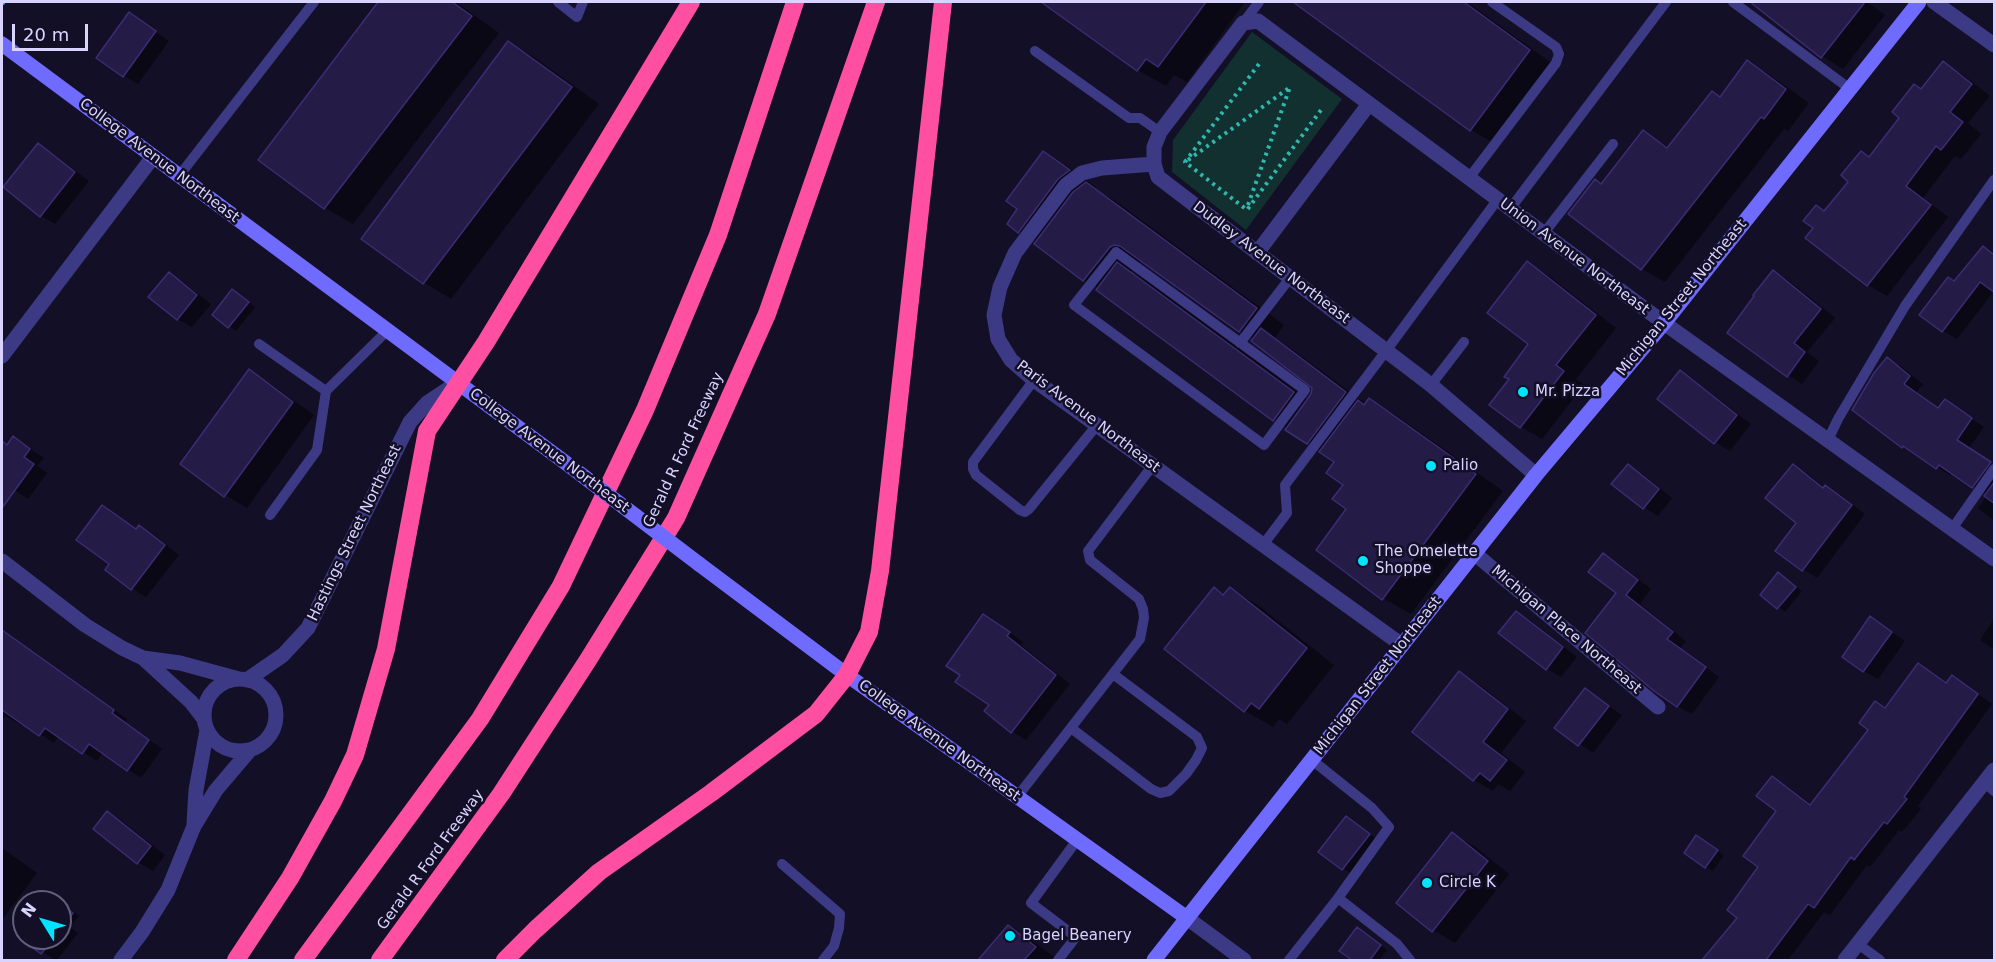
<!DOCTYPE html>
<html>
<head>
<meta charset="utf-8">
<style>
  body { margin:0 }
  #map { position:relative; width:1996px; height:962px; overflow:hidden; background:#130f26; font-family:"DejaVu Sans",sans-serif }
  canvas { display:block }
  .frame { position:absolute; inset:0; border:3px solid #d9d4ff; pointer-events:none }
  .north { position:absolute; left:12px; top:890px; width:60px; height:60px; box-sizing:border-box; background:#130f26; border:2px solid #625e7d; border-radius:50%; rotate:307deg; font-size:16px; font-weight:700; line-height:24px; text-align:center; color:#d9d4ff }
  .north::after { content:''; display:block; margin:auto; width:21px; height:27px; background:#00e5ff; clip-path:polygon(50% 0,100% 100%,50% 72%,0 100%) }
  .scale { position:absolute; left:12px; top:24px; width:76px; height:27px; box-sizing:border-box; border:3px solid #d9d4ff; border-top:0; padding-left:8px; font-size:18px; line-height:21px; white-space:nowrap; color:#d9d4ff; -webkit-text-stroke:4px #130f26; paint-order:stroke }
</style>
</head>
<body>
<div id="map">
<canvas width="1996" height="962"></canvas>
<div class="frame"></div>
<div class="north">N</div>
<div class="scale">20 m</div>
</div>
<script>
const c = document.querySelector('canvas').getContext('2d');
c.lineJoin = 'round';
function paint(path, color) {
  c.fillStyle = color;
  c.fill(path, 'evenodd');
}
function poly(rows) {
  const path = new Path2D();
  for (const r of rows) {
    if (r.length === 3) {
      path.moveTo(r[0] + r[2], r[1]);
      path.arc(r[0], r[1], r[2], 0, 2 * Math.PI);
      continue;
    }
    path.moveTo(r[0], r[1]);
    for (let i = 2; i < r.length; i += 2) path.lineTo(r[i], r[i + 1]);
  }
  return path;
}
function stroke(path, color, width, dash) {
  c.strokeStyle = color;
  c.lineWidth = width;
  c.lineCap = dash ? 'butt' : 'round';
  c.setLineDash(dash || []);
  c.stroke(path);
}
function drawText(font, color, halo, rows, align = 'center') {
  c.font = font + ' "DejaVu Sans",sans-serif';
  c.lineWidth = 5;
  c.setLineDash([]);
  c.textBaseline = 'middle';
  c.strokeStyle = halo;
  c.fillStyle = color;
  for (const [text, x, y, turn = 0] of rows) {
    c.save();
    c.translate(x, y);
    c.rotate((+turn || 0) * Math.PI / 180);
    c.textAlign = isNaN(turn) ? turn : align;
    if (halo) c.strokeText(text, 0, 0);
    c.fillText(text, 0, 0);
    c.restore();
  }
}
paint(poly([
  [1252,32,1342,99,1246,230,1172,172,1173,140]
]), '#12302f');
paint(poly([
  [380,2,456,2,499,33,353,224,325,208,260,160],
  [1044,2,1245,2,1187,82,1174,75,1166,86,1138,70],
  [1295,2,1467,2,1557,67,1499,146,1471,130],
  [1752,2,1867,2,1885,15,1843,69,1822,56],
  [130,14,169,41,138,84,124,76],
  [509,43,537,59,599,104,451,299,423,282],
  [1747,62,1770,75,1809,103,1788,131,1784,129,1665,282,1642,269,1602,185,1644,132,1669,147,1721,98],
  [1943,63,1962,74,1990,96,1968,123,1981,134,1961,159,1955,156,1923,198,1948,217,1887,296,1868,285,1808,238,1826,212,1871,158],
  [38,145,52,153,89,181,55,224,41,216],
  [1044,153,1072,169,1096,187,1094,189,1114,200,1284,325,1275,338,1289,347,1366,404,1369,400,1397,416,1503,491,1411,614,1383,598,1348,509,1345,484,1336,462,1322,451,1274,419,1099,288,1084,280,1036,244,1037,242,1019,231,1019,209],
  [1142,260,1240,331,1254,339,1314,387,1309,400,1146,280,1131,272],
  [1983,248,1994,255,1994,291,1957,339,1943,331,1955,282],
  [1528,263,1549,276,1616,328,1576,379,1584,385,1542,439,1520,426,1511,379,1530,344],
  [1774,272,1788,280,1835,318,1807,352,1819,361,1802,384,1788,375],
  [169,274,183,282,211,304,192,327,177,319],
  [239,295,255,307,236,331,214,315],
  [1887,359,1901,366,1923,384,1917,392,1939,409,1945,401,1984,427,1969,448,1994,465,1994,521,1978,508,1987,495,1952,473,1950,475,1903,446,1854,410],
  [249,371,271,384,314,415,247,508,225,495,182,464],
  [1680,371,1694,380,1751,424,1730,451,1715,442],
  [14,438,44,458,37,466,47,473,28,499,2,482,2,455],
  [1628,466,1642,474,1672,498,1658,516,1644,507],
  [1794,466,1808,474,1825,488,1840,495,1865,514,1817,578,1803,569],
  [103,507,137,530,139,527,154,535,179,555,146,597,132,588,111,564],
  [1603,555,1618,563,1651,589,1640,604,1686,641,1680,648,1719,677,1692,714,1677,706,1618,593],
  [1779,574,1802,591,1785,612,1762,595],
  [1214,589,1225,595,1230,589,1258,605,1334,665,1287,724,1279,719,1273,727,1245,711],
  [1516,612,1531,621,1577,657,1561,677,1547,669],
  [1871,618,1905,641,1878,679,1864,671],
  [1994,619,1994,650,1980,640],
  [998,624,1023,642,1021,645,1070,684,1026,740,1012,731],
  [2,630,127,719,125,722,162,749,141,778,103,752,97,761,59,736,54,743,23,723,21,725,5,716,2,722],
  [1919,665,1948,684,1967,686,1992,704,1918,806,1921,809,1902,832,1899,830,1870,867,1867,865,1830,915,1824,912,1788,960,1704,960,1739,917,1760,867,1778,811,1772,778,1787,786,1812,805],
  [1459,673,1478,684,1526,721,1501,753,1525,772,1510,791,1498,784,1493,791,1474,780,1414,732],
  [1585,690,1622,715,1593,753,1556,727],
  [108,813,122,821,165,855,153,871,138,862,95,829],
  [1353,821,1376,839,1350,873,1320,851],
  [1452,834,1474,846,1509,874,1455,943,1433,930],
  [1703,841,1724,855,1713,871,1686,853],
  [2,848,37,873,2,920],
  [49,896,60,902,45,902],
  [60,902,79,916,70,927,78,933,57,960,55,960,19,935,24,929,24,938,60,938],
  [1008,927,1033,941,1058,960,980,960],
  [1364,933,1387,950,1379,960,1354,960,1341,951]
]), '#0007');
const building = poly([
  [378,2,452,2,472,16,324,209,258,160,378,2],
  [1041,2,1206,2,1158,67,1146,59,1137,71,1041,2],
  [1293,2,1464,2,1530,50,1470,131,1293,2],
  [1750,2,1865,2,1821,58,1750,2],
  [129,12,156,31,123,77,96,58,129,12],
  [508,41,572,87,423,284,361,239,508,41],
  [1747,60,1786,89,1764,119,1761,117,1641,270,1568,214,1595,179,1601,184,1643,130,1667,148,1712,91,1720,97,1747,60],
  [1943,61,1972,84,1950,112,1963,122,1941,150,1936,146,1906,186,1931,205,1867,286,1805,238,1813,228,1803,221,1816,205,1824,211,1848,182,1841,175,1861,151,1869,157,1899,118,1892,112,1914,84,1921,89,1943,61],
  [38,143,75,172,40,217,3,187,38,143],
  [1043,151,1070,170,1058,179,1018,233,1007,224,1017,209,1006,201,1043,151],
  [1086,182,1257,308,1239,332,1120,246,1114,245,1110,247,1083,281,1034,244,1073,192,1086,182],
  [1983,246,1995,256,1995,293,1980,282,1942,332,1919,315,1948,277,1954,281,1983,246],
  [1527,261,1596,315,1556,365,1564,371,1520,428,1489,405,1509,379,1504,377,1528,344,1487,313,1527,261],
  [1117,262,1294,392,1273,421,1096,290,1117,262],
  [1773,270,1821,309,1794,343,1805,352,1787,377,1727,333,1754,296,1753,295,1773,270],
  [169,272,197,295,177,320,148,297,169,272],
  [232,289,249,302,228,328,212,315,232,289],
  [1261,328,1346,392,1307,444,1285,430,1311,394,1312,388,1251,341,1261,328],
  [1887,357,1910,376,1904,384,1938,408,1945,399,1972,418,1957,440,1991,462,1972,488,1939,465,1936,469,1903,446,1902,448,1852,410,1874,373,1887,357],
  [249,369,293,402,224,497,180,464,249,369],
  [1680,370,1737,415,1714,444,1657,399,1680,370],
  [1369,398,1476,474,1382,600,1316,550,1346,509,1332,499,1343,485,1326,473,1334,462,1319,452,1358,400,1364,405,1369,398],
  [13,436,30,449,24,457,34,464,2,508,2,441,7,445,13,436],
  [1628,464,1659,489,1643,509,1611,484,1628,464],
  [1793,464,1823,488,1825,485,1852,505,1802,571,1775,551,1796,523,1765,498,1793,464],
  [1995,481,1995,504,1984,496,1995,481],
  [102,505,136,529,139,525,165,545,131,590,105,570,109,564,76,540,102,505],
  [1603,553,1638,580,1626,595,1673,632,1667,639,1706,667,1677,707,1654,691,1585,633,1616,593,1588,572,1603,553],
  [1778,572,1796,587,1777,609,1760,595,1778,572],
  [1214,587,1223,595,1230,587,1307,648,1259,709,1251,703,1244,712,1164,649,1214,587],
  [1516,611,1563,647,1546,670,1498,633,1516,611],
  [983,614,1010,632,1007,636,1056,675,1011,733,984,711,989,705,955,682,960,675,946,666,983,614],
  [1870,616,1892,632,1863,672,1842,657,1870,616],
  [2,630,114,710,112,713,149,740,127,771,89,744,82,754,45,728,39,736,2,710,2,630],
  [1918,663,1946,683,1952,675,1978,694,1904,797,1907,799,1887,824,1884,822,1854,860,1851,857,1814,908,1808,904,1766,960,1702,960,1737,918,1727,910,1758,867,1743,856,1776,811,1756,796,1772,776,1810,805,1868,730,1859,723,1875,701,1885,708,1918,663],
  [1459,671,1508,709,1483,742,1507,760,1490,781,1480,773,1473,781,1412,732,1459,671],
  [1585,688,1609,706,1578,746,1554,728,1585,688],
  [107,811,151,846,137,864,93,829,107,811],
  [1346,816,1370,834,1342,870,1318,852,1346,816],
  [1452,832,1488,861,1432,932,1396,903,1452,832],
  [1696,835,1718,850,1705,868,1684,853,1696,835],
  [60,903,73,913,60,930,60,903],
  [1008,925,1036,947,1024,960,978,960,1008,925],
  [24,927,24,938,54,938,41,954,17,936,24,927],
  [1357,927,1381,945,1370,960,1352,960,1339,951,1357,927]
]);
paint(building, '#241b47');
stroke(building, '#3b2d73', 1.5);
stroke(poly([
  [1259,64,1185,162,1247,210,1321,110],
  [1188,160,1289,88],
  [1248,205,1290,87]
]), '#2fb8b0', 4, [3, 4.5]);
stroke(poly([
  [558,2,577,17,583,2],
  [1733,2,1850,89],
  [1243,23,1259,2],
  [1035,51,1129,118,1140,118,1160,132],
  [179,176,314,2],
  [1469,178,1556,63,1559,54,1556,47,1492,2],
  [1510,209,1666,2],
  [1544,233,1613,144],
  [1116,252,1305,390,1264,445,1074,305,1116,252],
  [1240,343,1290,278],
  [259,344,326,391,317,450,270,515],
  [1034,380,973,462,973,469,976,475,1020,510,1025,512,1029,509,1097,425],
  [1431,385,1464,342],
  [326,391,387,331],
  [1828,440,1838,419,1905,306,1994,180],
  [1952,529,1994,469],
  [1263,545,1287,513,1285,485,1386,351,1498,199],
  [1071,728,1151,789,1160,793,1169,791,1186,774,1196,760,1202,748,1197,737,1113,674],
  [1985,783,1994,791],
  [1017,797,1140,639,1144,618,1143,609,1139,599,1090,560,1088,551,1153,465],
  [782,864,840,914,839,928,834,946,823,960],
  [1338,898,1397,944,1410,960],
  [1858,944,1880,960],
  [1058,960,1076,937,1031,903,1077,840],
  [1289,960,1338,898,1389,827,1372,808,1312,760]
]), '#3d3a85', 10);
stroke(poly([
  [1934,2,1994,45],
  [1154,164,1102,168,1082,173,1066,185,1015,253,1000,287,994,315,998,339,1011,360,1034,380,1402,645],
  [1257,253,1369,104],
  [2,356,153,157],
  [1536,475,1431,385,1158,177,1154,164,1154,147,1160,132,1243,23,1258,21,1664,323,1994,559],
  [1474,553,1658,707],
  [1845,960,1994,770]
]), '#3d3a85', 15);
stroke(poly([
  [2,561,85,625,122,648,143,658,180,663,239,679],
  [143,658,191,702,204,719],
  [240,715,36],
  [247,680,283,655,308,628,410,422,427,403,457,383],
  [194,823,196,790,207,730],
  [1187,918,1244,960],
  [121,960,142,932,168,890,194,826,216,790,250,750]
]), '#3d3a85', 15);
stroke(poly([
  [2,44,570,466],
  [699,564,847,675,1187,918],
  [1154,960,1536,475,1664,323,1919,2]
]), '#6f6bff', 15);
stroke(poly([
  [236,960,290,878,333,801,355,755,386,649,427,431,486,342,691,2],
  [303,960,480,719,561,586,645,410,718,235,795,2],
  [380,960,501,794,588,660,676,518,767,314,876,2],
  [505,960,535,930,599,872,711,793,816,714,847,675,869,632,880,571,943,2]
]), '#ff4fa3', 18);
stroke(poly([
  [2,3,4,2]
]), '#00e5ff', 4.5, [9, 8]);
stroke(poly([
  [570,466,699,564]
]), '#6f6bff', 15);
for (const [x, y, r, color] of [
  [1523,392,6,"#00e5ff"],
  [1431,466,6,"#00e5ff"],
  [1363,561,6,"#00e5ff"],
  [1427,883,6,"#00e5ff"],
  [1010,936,6,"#00e5ff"]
]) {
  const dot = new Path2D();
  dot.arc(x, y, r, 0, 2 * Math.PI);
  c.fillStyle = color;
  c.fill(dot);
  stroke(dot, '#130f26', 2);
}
drawText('15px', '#d9d4ff', '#130f26', [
  ["College Avenue Northeast",159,161,37],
  ["Union Avenue Northeast",1574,257,37],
  ["Dudley Avenue Northeast",1271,263,37],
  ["Michigan Street Northeast",1682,298,-51],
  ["Paris Avenue Northeast",1088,417,37],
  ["Gerald R Ford Freeway",684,450,-65],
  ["College Avenue Northeast",549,451,37],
  ["Hastings Street Northeast",355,533,-64],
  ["Michigan Place Northeast",1566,630,40],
  ["Michigan Street Northeast",1378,676,-52],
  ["College Avenue Northeast",939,741,36],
  ["Gerald R Ford Freeway",431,860,-54]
]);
drawText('15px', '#d9d4ff', '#130f26', [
  ["Mr. Pizza",1535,392],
  ["Palio",1443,466],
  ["The Omelette",1375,552],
  ["Shoppe",1375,569],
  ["Circle K",1439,883],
  ["Bagel Beanery",1022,936]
], 'left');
</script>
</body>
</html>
